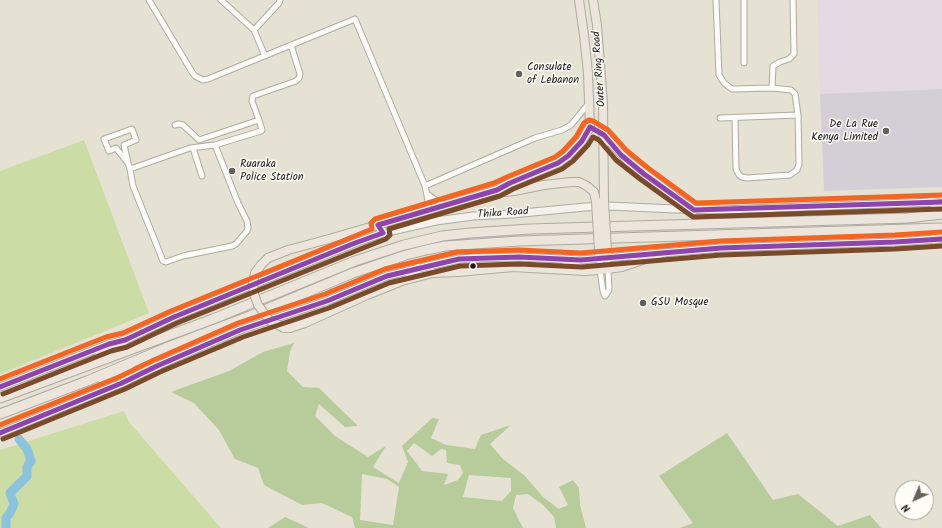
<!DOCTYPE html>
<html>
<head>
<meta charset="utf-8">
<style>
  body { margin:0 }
  #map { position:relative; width:942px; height:528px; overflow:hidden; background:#e5e2d3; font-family:Kalam,sans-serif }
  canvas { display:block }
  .north { position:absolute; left:894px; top:480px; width:40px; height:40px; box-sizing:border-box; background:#fdfcf7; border:1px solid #a3a29f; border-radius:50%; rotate:224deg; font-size:11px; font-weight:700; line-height:16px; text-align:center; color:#1c1c1c }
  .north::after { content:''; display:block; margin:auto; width:14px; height:18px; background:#62615c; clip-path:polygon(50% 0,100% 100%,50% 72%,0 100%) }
</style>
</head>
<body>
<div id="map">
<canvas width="942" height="528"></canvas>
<div class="north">N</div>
</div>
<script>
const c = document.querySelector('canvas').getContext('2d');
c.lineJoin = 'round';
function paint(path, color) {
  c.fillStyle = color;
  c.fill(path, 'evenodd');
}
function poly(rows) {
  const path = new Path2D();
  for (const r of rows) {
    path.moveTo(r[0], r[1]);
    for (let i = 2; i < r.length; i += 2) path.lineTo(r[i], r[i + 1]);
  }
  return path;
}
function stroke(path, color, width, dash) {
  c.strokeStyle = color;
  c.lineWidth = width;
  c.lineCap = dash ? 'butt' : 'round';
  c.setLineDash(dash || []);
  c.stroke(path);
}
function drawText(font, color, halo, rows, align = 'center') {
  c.font = font + ' Kalam,sans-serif';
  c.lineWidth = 3;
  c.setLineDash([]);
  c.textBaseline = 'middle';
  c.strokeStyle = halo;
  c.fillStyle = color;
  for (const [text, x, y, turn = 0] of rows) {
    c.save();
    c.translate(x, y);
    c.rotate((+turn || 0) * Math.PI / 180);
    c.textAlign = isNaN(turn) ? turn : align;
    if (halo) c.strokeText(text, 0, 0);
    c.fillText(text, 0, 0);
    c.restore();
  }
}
paint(poly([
  [817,0,942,0,942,89,820,94]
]), '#e4dae4');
paint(poly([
  [942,89,942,187,824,191,820,94]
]), '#d4cfd7');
paint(poly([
  [84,140,149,313,0,374,0,171],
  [124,411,129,422,221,528,0,528,0,450]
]), '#ccdca5');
paint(poly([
  [294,343,290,351,287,371,303,387,319,388,358,426,345,427,319,404,315,416,335,436,368,457,386,446,373,467,399,483,408,462,402,446,432,418,439,419,431,438,446,445,475,449,481,435,511,425,490,444,503,459,525,476,543,497,559,509,568,505,559,487,573,480,579,488,580,505,586,528,556,528,554,517,543,505,528,494,516,495,513,508,523,528,355,528,352,517,322,503,302,505,264,485,258,468,235,459,219,430,194,403,171,392,229,371,263,352],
  [414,443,432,456,441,449,446,450,447,463,460,465,463,473,458,480,444,485,448,474,422,471,407,451],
  [362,474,387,479,399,487,393,525,360,520],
  [469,475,511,478,511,491,502,501,463,497],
  [727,433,773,500,798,494,838,526,870,515,881,528,680,528,693,523,659,476],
  [285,517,309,528,268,528]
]), '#b7cb9b');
stroke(poly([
  [6,528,6,518,10,513,14,504,10,493,27,476,27,467,31,461,27,449,19,439]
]), '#8dc2dc', 9);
const street = poly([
  [149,0,192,72,195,76,203,80,208,79,355,19,425,186,430,210],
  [221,0,254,30,265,56],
  [716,0,719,75,724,83,732,89,772,88,791,90,795,94,798,115,799,164,797,170,790,175,747,178,742,177,739,175,736,169,735,118],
  [254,30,279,3,280,0],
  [744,63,744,0],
  [772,88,773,66,780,62,789,59,794,54,793,0],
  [720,118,798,115],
  [175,125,179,124,183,125,199,140,259,120,252,101,253,96,296,81,299,78,300,74,291,45],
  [215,145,238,203,247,221,248,228,247,231,236,244,232,246,183,256,166,262,163,261,133,186,130,169,190,148,215,145,261,131,262,130,259,120],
  [193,148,202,176],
  [128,163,124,145,136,140,132,129,104,139,109,151,116,148,128,163,130,169],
  [425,186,535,138,562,130,571,125,589,103],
  [427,194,443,205],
  [600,270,603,291,605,296,609,290,608,269]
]);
const secondary = poly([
  [0,387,109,344,125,340,174,317,355,243,383,233,436,221,473,216,512,214,585,207,609,206,675,209,723,210,935,202],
  [0,433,122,383,157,366,240,330,327,301,387,276,437,264,459,259,473,258,519,257,581,260,721,248,895,242,938,239]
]);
const primary = poly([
  [593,0,597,25,603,103,604,201],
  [604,135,628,161,675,197,694,210],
  [497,190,510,183,558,163,568,156,582,141,590,127,588,73,584,35,579,0],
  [378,225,383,233],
  [599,251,600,260],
  [607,251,607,259],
  [268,258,288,250,329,239,497,190,506,192,514,191,544,185,571,182,579,182,587,186,594,192,596,201],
  [563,259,583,270],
  [408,279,418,268],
  [284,328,290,328,305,323,367,295,402,281,433,273,458,272,513,267,585,271,600,270,622,267,663,253]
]);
const highway = poly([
  [931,202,942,205],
  [934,239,942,237],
  [98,357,125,340],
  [102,379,157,366],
  [0,398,213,319,355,261,404,245,442,236,470,233,530,229,908,218,942,214],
  [0,414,87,381,168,347,250,316,353,273,406,255,426,250,445,246,519,241,942,228]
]);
stroke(street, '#adaba2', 7);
stroke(secondary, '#adaba2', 9);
stroke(primary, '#adaba2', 10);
stroke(highway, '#adaba2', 11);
stroke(street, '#fbfbf8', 5);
stroke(secondary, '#f5f2ed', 7);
stroke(primary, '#ece5dc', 8);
stroke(highway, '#ece5dc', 9);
const primaryBridge = poly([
  [596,201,599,251],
  [604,201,607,251],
  [268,258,261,265,255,273,253,283,254,294,258,305,269,320,284,328]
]);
stroke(primaryBridge, '#adaba2', 10, []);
stroke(primaryBridge, '#ece5dc', 8);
stroke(poly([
  [0,387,109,344,125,340,174,317,355,243,383,233,378,225,497,190,510,183,558,163,568,156,582,141,590,127,604,135,621,155,644,174,694,210,942,202],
  [0,433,122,383,157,366,240,330,327,301,387,276,459,259,519,257,581,260,721,248,895,242,942,239]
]), '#8e44ad', 5);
stroke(poly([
  [3,394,111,351,127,347,177,323,358,250,386,239,390,235,389,229,500,196,513,189,562,169,573,161,588,145,593,137,599,140,616,160,640,179,693,217,942,209],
  [3,439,125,389,160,372,243,337,329,308,389,283,460,266,519,264,582,267,721,255,895,249,942,246]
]), '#7a4b2a', 5);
stroke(poly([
  [0,379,106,337,123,333,171,311,372,229,371,223,375,219,494,183,507,177,555,157,563,151,576,137,584,123,589,120,593,121,608,130,626,150,648,168,696,203,942,195],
  [0,425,119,377,154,360,238,323,325,294,385,269,457,252,519,250,581,253,721,241,895,235,942,232]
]), '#f26522', 5);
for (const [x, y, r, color] of [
  [519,74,4,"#62615c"],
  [886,131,4,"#62615c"],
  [232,171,4,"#62615c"],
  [473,266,3.5,"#1c1c1c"],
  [643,303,4,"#62615c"]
]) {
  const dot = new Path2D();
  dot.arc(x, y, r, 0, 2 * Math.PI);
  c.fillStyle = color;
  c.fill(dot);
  stroke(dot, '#fdfcf7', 1.5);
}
drawText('11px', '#1c1c1c', '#fdfcf7', [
  ["Consulate",527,68],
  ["of Lebanon",527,81],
  ["De La Rue",878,125,"right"],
  ["Kenya Limited",878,138,"right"],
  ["Ruaraka",240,165],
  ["Police Station",240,178],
  ["GSU Mosque",651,303]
], 'left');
drawText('11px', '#1c1c1c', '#fdfcf7', [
  ["Outer Ring Road",600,69,-94],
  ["Thika Road",503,214,-4]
]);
</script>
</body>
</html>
